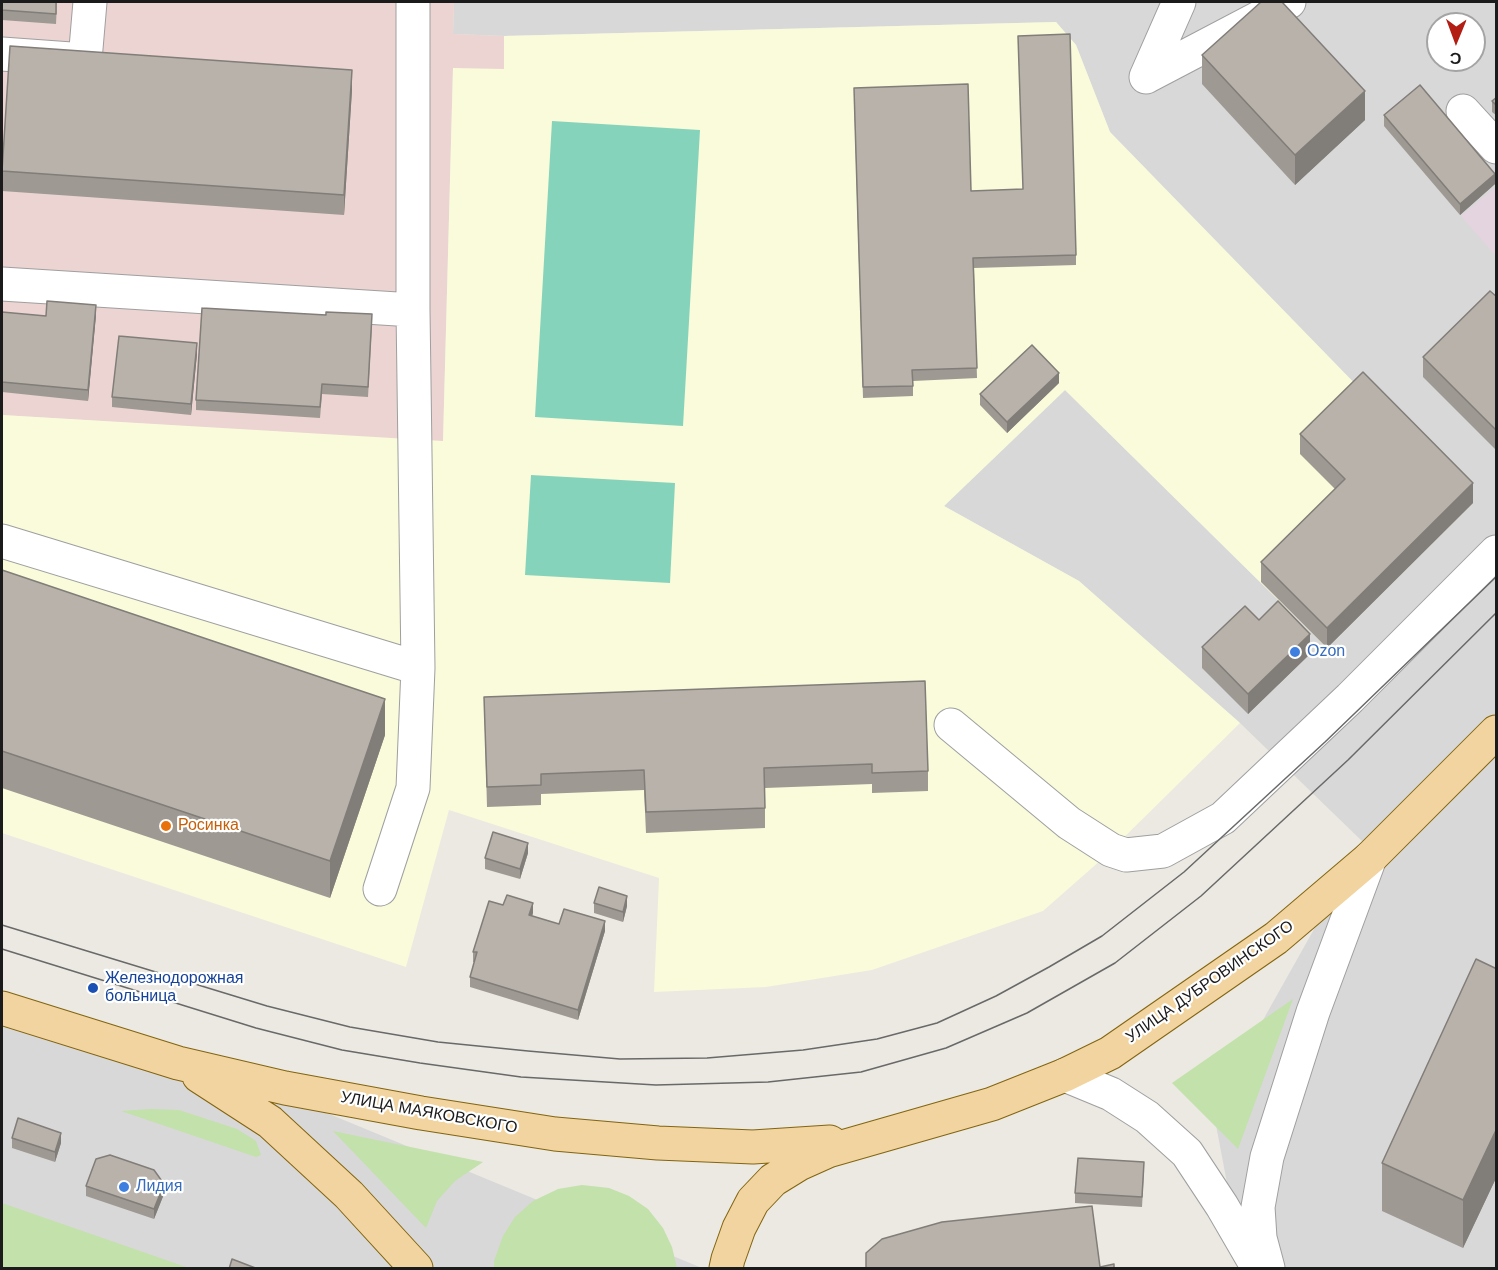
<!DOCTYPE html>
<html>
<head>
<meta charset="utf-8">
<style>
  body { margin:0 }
  #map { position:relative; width:1498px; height:1270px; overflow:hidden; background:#ebe9e1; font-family:Arial,sans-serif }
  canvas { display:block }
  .frame { position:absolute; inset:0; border:3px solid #1b1b1b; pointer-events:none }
  .north { position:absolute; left:1426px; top:12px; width:60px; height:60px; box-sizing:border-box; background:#fff; border:2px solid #a4a4a4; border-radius:50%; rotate:181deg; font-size:16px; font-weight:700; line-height:24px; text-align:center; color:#1b1b1b }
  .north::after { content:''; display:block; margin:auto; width:21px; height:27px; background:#b21e14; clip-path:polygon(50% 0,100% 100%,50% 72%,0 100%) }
</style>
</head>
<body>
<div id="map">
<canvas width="1498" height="1270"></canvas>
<div class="frame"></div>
<div class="north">С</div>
</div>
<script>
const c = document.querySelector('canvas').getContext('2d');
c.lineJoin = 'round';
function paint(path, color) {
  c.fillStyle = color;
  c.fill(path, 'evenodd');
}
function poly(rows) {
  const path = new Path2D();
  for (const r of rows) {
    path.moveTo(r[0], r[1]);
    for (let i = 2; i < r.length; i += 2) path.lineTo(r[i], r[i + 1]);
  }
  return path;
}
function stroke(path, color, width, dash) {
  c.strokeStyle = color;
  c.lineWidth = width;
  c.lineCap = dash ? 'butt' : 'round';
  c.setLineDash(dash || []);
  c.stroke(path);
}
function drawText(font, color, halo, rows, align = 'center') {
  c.font = font + ' Arial,sans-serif';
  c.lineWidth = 4.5;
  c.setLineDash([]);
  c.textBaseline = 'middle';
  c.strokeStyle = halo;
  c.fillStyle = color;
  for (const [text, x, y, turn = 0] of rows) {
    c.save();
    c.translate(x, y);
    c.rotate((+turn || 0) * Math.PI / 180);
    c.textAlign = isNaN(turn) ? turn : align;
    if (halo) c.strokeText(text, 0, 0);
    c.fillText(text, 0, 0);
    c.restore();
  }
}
paint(poly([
  [454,2,1496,2,1496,1268,1243,1268,1213,1109,1363,842,1240,723,1079,581,944,506,1065,390,1327,648,1363,392,1110,132,1076,45,1056,22,504,36,453,34],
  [1438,24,1474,24,1474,60,1438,60],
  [2,1002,230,1073,702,1268,2,1268]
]), '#d9d8d8');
paint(poly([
  [2,2,454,2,453,34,504,36,504,69,453,69,443,442,2,415]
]), '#ebd4d2');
paint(poly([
  [1496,187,1496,256,1461,216]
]), '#e4d4e0');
paint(poly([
  [1056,22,1076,45,1110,132,1363,392,1473,503,1327,648,1065,390,944,506,1079,581,1240,723,1101,860,1043,911,872,970,766,987,654,992,659,878,449,810,406,967,2,833,2,415,443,441,453,68,504,69,504,36]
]), '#f9fbdb');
paint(poly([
  [1293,999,1238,1149,1172,1083],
  [151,1109,179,1110,237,1129,256,1141,261,1155,256,1157,121,1111],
  [333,1131,483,1162,455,1181,437,1201,426,1228],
  [582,1185,609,1188,629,1196,648,1209,663,1228,672,1247,677,1268,494,1268,494,1261,503,1236,515,1217,533,1201,558,1189],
  [2,1203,189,1268,2,1268]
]), '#c2e1ab');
paint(poly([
  [552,121,700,130,683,426,535,417],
  [531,475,675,483,670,583,525,575]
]), '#86d3bb');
const minor = poly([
  [2,54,85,60,90,2],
  [1146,77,1289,2],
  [1146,77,1179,2],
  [1463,111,1496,147],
  [2,284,413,310],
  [2,541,418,668],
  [951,725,1069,823,1111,850,1126,855,1163,851,1223,818,1350,698,1496,552],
  [380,889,413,788,418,668,413,310,413,2],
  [1065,1075,1111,1094,1147,1117,1187,1153,1222,1206,1258,1268],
  [1268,1268,1260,1238,1258,1207,1267,1157,1313,1012,1370,858]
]);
const major = poly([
  [2,1008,178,1063,285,1088,421,1113,555,1134,658,1143,753,1147,830,1142],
  [199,1076,270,1122,349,1195,416,1268],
  [726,1268,728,1259,739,1228,753,1201,773,1180,799,1164,828,1151,992,1104,1065,1075,1110,1053,1276,938,1370,858,1496,732]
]);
stroke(minor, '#9f9f9f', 35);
stroke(major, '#83640f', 35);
stroke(minor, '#fff', 33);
stroke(major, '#f1d4a0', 33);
stroke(poly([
  [2,925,267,1006,350,1027,438,1042,528,1051,620,1059,707,1058,803,1050,877,1039,937,1023,996,996,1049,967,1102,936,1184,872,1325,742,1496,577],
  [2,949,256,1028,342,1050,420,1063,521,1077,656,1085,768,1082,861,1072,946,1048,1027,1013,1115,963,1201,896,1348,760,1496,613]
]), '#696969', 1.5);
paint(poly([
  [2,2,57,2,56,24,2,20],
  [1202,55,1365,120,1295,185,1202,84],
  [352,90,344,215,2,191,2,162],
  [1497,97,1497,116,1492,112,1492,101],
  [854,98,971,191,1076,255,1076,265,974,268,977,378,913,381,913,396,863,398],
  [1384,115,1495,184,1460,215,1384,126],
  [1497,297,1497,451,1423,377,1423,357],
  [2,312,46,316,96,315,88,401,2,392],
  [372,324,368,397,322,394,320,418,196,410,196,400],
  [197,354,191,415,112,407,112,397],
  [1059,383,1007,433,980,405,980,394],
  [1300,434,1473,503,1327,648,1261,582,1261,562,1335,489,1300,454],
  [2,570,385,735,330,898,2,788],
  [1259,620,1310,654,1248,714,1202,668,1202,647],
  [484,697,928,771,928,791,872,793,872,784,765,788,765,828,646,833,644,790,541,794,541,805,487,807],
  [528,853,520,879,485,869,485,858],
  [594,903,627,906,623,922,594,913],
  [533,913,532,916,559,924,605,931,578,1020,470,987,470,977,475,962,473,962,473,952],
  [1497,969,1497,1176,1463,1248,1382,1211,1382,1163],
  [12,1138,61,1143,55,1162,12,1148],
  [1144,1172,1142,1207,1075,1203,1075,1193],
  [86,1186,164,1194,154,1219,86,1196]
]), '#9e9993');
paint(poly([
  [352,70,352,90,344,215,344,195],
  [1365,91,1365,120,1295,185,1295,155],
  [1495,174,1495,184,1460,215,1460,204],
  [96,305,96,315,88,401,88,390],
  [197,343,197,354,191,415,191,404],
  [1059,373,1059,383,1007,433,1007,422],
  [1473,483,1473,503,1327,648,1327,628],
  [1310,634,1310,654,1248,714,1248,694],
  [385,699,385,735,330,898,330,861],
  [528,843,528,853,520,879,520,869],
  [627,896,627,906,623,922,623,912],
  [533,903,533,913,529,926,529,915],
  [605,921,605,931,578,1020,578,1010],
  [1497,1128,1497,1176,1463,1248,1463,1200],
  [61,1133,61,1143,55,1162,55,1152],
  [164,1184,164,1194,154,1219,154,1209]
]), '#817d78');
const building = poly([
  [2,2,56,2,56,14,2,10,2,2],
  [1261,2,1282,2,1365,91,1295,155,1202,55,1261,2],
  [1070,34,1076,255,973,258,977,368,912,370,913,386,863,387,854,88,968,84,971,191,1023,189,1018,36,1070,34],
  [10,46,352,70,344,195,2,171,10,46],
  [1420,85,1495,174,1460,204,1384,115,1420,85],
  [1497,97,1497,106,1492,101,1497,97],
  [1490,291,1497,297,1497,431,1423,357,1490,291],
  [47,301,96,305,88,390,2,382,2,312,46,316,47,301],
  [202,308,326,315,326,312,372,314,368,387,322,384,320,407,196,400,202,308],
  [119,336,197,343,191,404,112,397,119,336],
  [1032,345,1059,373,1007,422,980,394,1032,345],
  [1363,372,1473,483,1327,628,1261,562,1345,479,1300,434,1363,372],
  [2,570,385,699,330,861,2,751,2,570],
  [1278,601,1310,634,1248,694,1202,647,1245,606,1259,620,1278,601],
  [925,681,928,771,872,773,872,764,764,768,765,808,646,812,644,770,541,774,541,785,487,787,484,697,925,681],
  [493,832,528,843,520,869,485,858,493,832],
  [599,887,627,896,623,912,594,903,599,887],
  [507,895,533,903,529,915,559,924,564,909,605,921,578,1010,470,977,477,952,473,952,489,901,503,905,507,895],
  [1476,959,1497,969,1497,1128,1463,1200,1382,1163,1476,959],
  [18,1118,61,1133,55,1152,12,1138,18,1118],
  [110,1155,154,1170,164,1184,154,1209,86,1186,96,1159,110,1155],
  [1078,1158,1144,1162,1142,1197,1075,1193,1078,1158],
  [1092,1206,1100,1267,1114,1264,1114,1269,866,1269,866,1253,882,1239,942,1222,1092,1206],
  [232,1259,258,1269,229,1269,232,1259]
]);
paint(building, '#b8b2ab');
stroke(building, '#817d78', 1.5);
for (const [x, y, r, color] of [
  [1295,652,6,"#3f7fe0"],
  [166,826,6,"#e8710a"],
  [93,988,6,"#1a4fb4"],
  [124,1187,6,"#3f7fe0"]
]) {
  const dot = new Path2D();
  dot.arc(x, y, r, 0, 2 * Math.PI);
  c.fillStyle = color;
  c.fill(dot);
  stroke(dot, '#fff', 2);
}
drawText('16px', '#366cbe', '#fff', [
  ["Ozon",1307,652],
  ["Лидия",136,1187]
], 'left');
drawText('16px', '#c56008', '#fff', [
  ["Росинка",178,826]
], 'left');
drawText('16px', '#164399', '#fff', [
  ["Железнодорожная",105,979],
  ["больница",105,997]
], 'left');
drawText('16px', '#1b1b1b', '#fff', [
  ["УЛИЦА ДУБРОВИНСКОГО",1210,982,-35],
  ["УЛИЦА МАЯКОВСКОГО",429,1113,10]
]);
</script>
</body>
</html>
